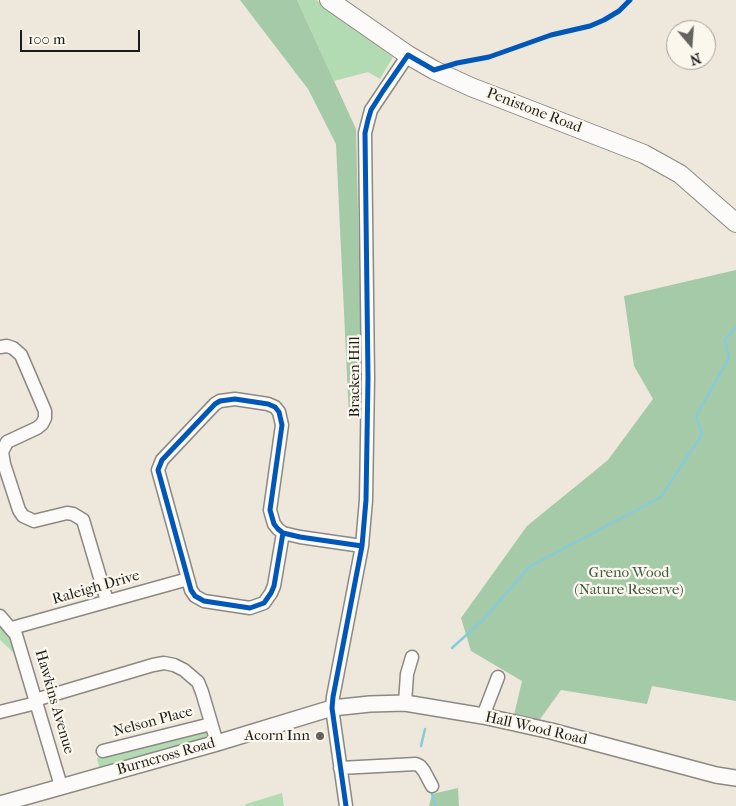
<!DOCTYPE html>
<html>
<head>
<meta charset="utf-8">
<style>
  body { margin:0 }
  #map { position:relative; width:736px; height:806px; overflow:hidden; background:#eee7db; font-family:"IM FELL French Canon",serif }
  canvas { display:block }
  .north { position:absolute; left:666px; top:20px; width:50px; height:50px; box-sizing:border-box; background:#fbf7ec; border:1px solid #a29f99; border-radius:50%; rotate:162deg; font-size:14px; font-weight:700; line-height:20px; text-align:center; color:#1c1c1c }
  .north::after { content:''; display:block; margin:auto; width:18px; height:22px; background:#66635f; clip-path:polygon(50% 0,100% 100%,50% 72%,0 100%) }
  .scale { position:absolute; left:20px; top:30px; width:120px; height:22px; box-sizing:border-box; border:2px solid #1c1c1c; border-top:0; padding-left:6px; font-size:15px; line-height:18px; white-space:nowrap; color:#1c1c1c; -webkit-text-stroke:4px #fbf7ec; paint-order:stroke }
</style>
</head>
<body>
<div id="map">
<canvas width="736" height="806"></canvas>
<div class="north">N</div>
<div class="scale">100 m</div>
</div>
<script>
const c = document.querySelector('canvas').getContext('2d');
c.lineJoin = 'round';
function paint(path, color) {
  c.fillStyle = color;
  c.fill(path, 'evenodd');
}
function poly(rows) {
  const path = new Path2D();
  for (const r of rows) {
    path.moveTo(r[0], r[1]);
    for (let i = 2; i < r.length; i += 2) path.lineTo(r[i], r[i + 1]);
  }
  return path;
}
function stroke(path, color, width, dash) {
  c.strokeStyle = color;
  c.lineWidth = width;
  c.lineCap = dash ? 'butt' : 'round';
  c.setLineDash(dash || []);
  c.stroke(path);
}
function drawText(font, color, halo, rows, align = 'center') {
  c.font = font + ' "IM FELL French Canon",serif';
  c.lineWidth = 4.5;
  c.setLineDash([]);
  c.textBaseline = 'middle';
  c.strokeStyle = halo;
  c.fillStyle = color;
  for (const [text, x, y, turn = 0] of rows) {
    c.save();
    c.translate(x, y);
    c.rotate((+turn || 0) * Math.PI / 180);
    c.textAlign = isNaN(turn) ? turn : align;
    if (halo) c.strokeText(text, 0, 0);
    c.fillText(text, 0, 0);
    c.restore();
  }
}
paint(poly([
  [297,0,316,0,393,57,380,79,368,72,334,81],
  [0,620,9,629,16,655,0,640],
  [204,730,207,730,210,736,99,767,97,758],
  [282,793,284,806,245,806,246,804]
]), '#b2dbb3');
paint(poly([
  [240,0,297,0,356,129,363,418,349,417,336,144,308,89],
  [736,270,736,701,652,686,647,704,561,690,538,722,514,715,522,681,471,651,461,618,527,526,608,460,653,399,634,366,624,296],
  [458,788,459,806,429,806,432,794]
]), '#a4caa7');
stroke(poly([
  [452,648,483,620,529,567,661,497,702,434,696,416,729,358,725,340,736,327],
  [421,746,425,729],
  [432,794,435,806]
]), '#87cbda', 2.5);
const minor = poly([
  [0,347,7,346,13,348,21,355,45,411,45,418,42,424,37,428,7,442,2,452,4,464,19,510,23,516,34,521,67,513,73,514,83,520,107,601],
  [283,533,274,586,271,593,264,603,250,608,204,601,195,596,191,590,158,470,162,460,215,404,220,401,235,399,268,404,275,407,279,412,282,425,270,510,274,524,278,529,283,533,300,537,362,546],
  [0,616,16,635,61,786],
  [12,628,188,579],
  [35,700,153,665,164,663,174,665,184,670,198,682,202,692,217,743],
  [405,703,407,674,412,657],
  [0,712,36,703],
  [483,716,498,677],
  [103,751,211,724],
  [340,768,416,764,420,766,424,771,432,786],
  [346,806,332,708,333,697,362,546,366,500,368,378,365,133,371,110,408,55]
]);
const major = poly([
  [0,804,217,743,332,708,370,704,405,703,483,716,551,731,716,775,736,778]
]);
const highway = poly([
  [329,0,408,55,434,70,471,87,644,154,680,174,736,223]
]);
stroke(minor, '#8c8882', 15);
stroke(major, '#8c8882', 18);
stroke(highway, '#8c8882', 20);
stroke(minor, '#fcfbfa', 12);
stroke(major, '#fcfbfa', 15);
stroke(highway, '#fcfbfa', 18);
stroke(poly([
  [283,533,274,586,271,593,264,603,250,608,204,601,195,596,191,590,158,470,162,460,215,404,220,401,235,399,268,404,275,407,279,412,282,425,270,510,274,524,278,529,283,533,300,537,362,546],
  [346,806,332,708,333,697,362,546,366,500,368,378,365,133,368,120,371,110,383,91,408,55,434,70,457,63,489,57,551,35,590,26,604,20,619,11,630,0]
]), '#0057b8', 5);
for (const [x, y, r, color] of [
  [320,736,5,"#66635f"]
]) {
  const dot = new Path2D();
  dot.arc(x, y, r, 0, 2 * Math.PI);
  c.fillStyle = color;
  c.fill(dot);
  stroke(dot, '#fbf7ec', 2);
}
drawText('15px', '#1c1c1c', '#fbf7ec', [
  ["Penistone Road",534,111,21],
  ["Bracken Hill",355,377,-90],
  ["Raleigh Drive",96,588,-16],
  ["Hawkins Avenue",54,702,74],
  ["Nelson Place",153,722,-15],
  ["Hall Wood Road",536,729,13],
  ["Burncross Road",166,757,-16]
]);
drawText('15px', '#3f5b46', '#fbf7ec', [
  ["Greno Wood",629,573],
  ["(Nature Reserve)",629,590]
]);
drawText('15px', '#1c1c1c', '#fbf7ec', [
  ["Acorn Inn",310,736]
], 'right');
</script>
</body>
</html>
